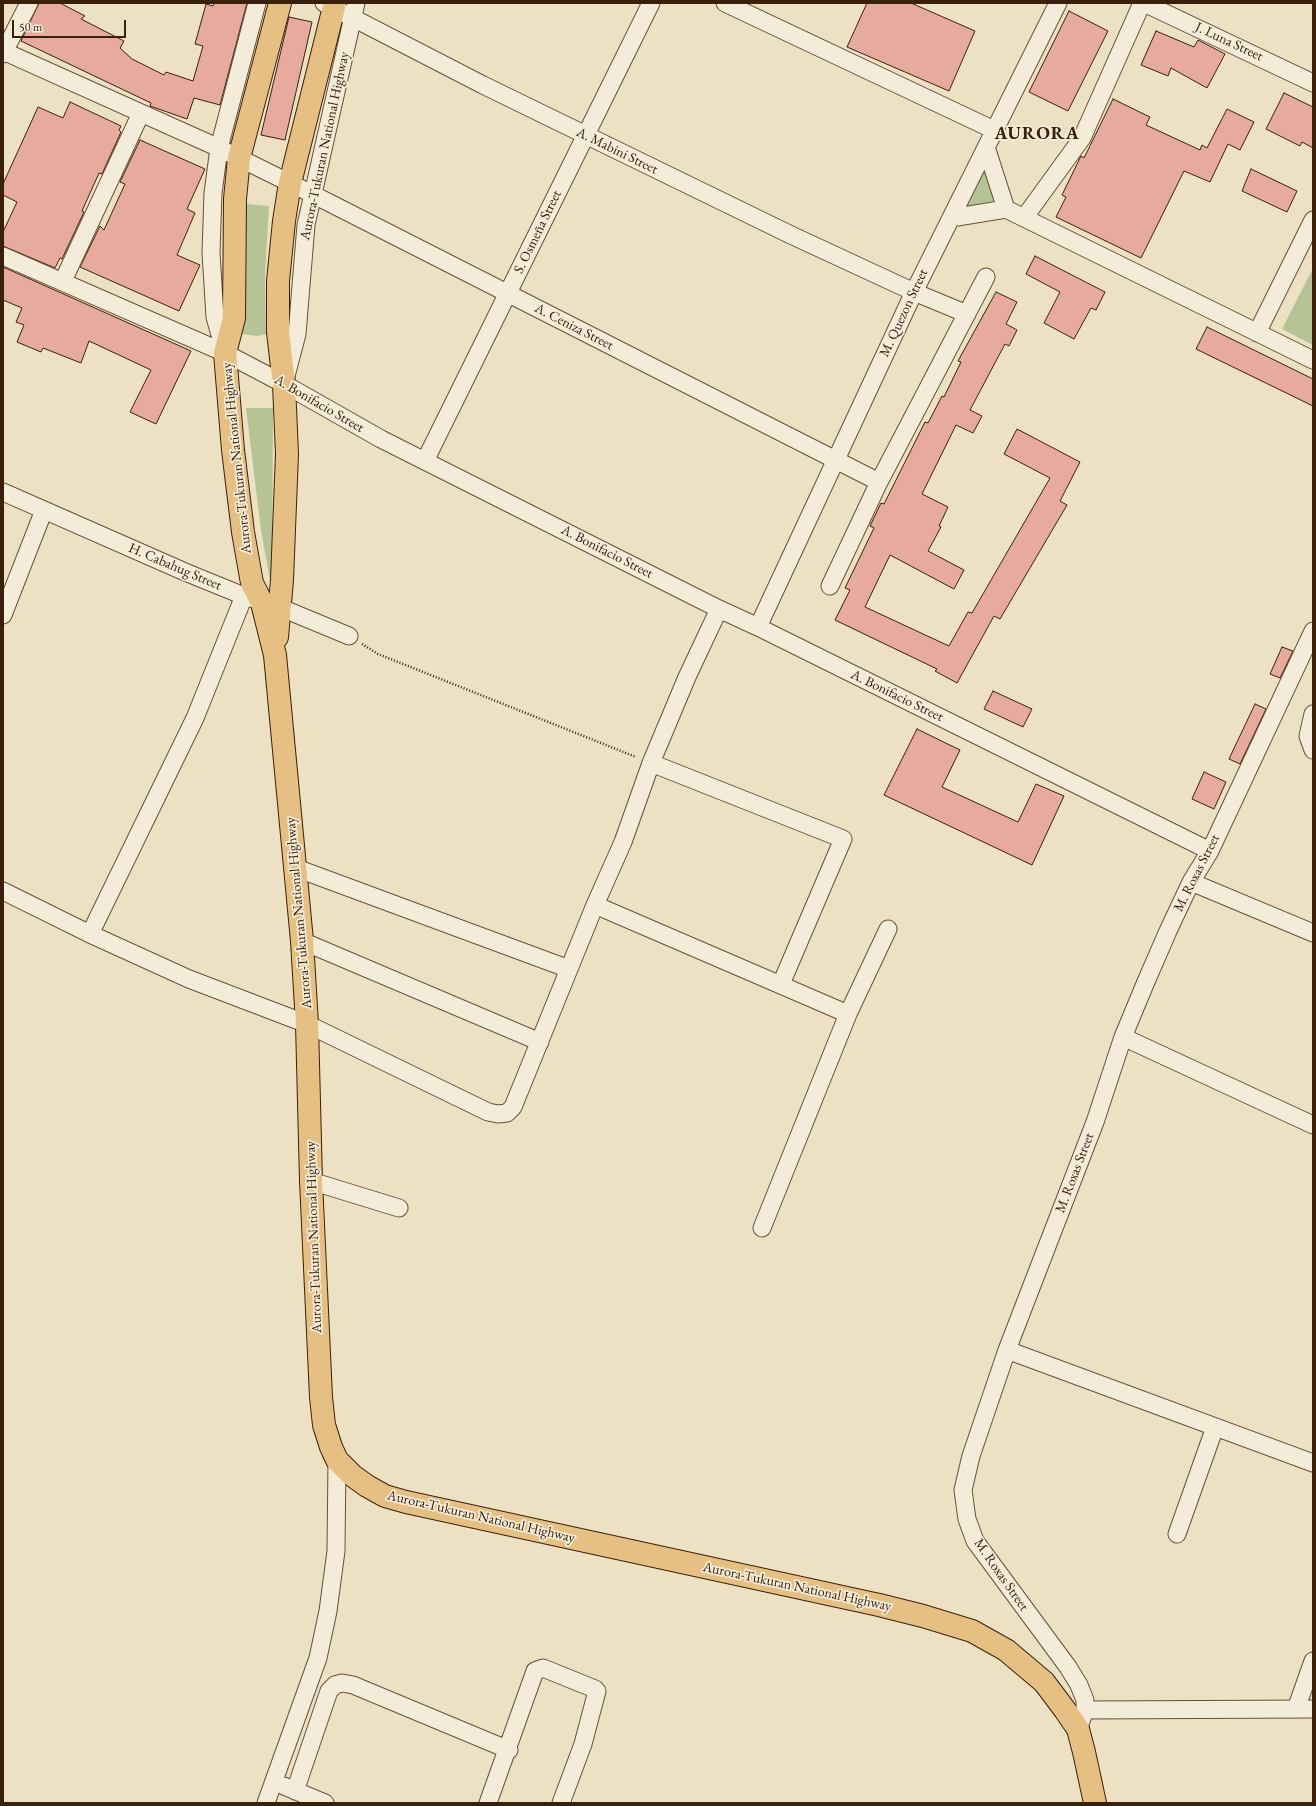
<!DOCTYPE html>
<html>
<head>
<meta charset="utf-8">
<style>
  body { margin:0 }
  #map { position:relative; width:1316px; height:1806px; overflow:hidden; background:#ede1c3; font-family:"EB Garamond",serif }
  canvas { display:block }
  .frame { position:absolute; inset:0; border:4px solid #3a200b; pointer-events:none }
  .scale { position:absolute; left:12px; top:20px; width:114px; height:18px; box-sizing:border-box; border:2px solid #3a200b; border-top:0; padding-left:5px; font-size:12px; line-height:14px; white-space:nowrap; color:#3a200b; -webkit-text-stroke:3px #f3ecd8; paint-order:stroke }
</style>
</head>
<body>
<div id="map">
<canvas width="1316" height="1806"></canvas>
<div class="frame"></div>
<div class="scale">50 m</div>
</div>
<script>
const c = document.querySelector('canvas').getContext('2d');
c.lineJoin = 'round';
function paint(path, color) {
  c.fillStyle = color;
  c.fill(path, 'evenodd');
}
function poly(rows) {
  const path = new Path2D();
  for (const r of rows) {
    path.moveTo(r[0], r[1]);
    for (let i = 2; i < r.length; i += 2) path.lineTo(r[i], r[i + 1]);
  }
  return path;
}
function stroke(path, color, width, dash) {
  c.strokeStyle = color;
  c.lineWidth = width;
  c.lineCap = dash ? 'butt' : 'round';
  c.setLineDash(dash || []);
  c.stroke(path);
}
function drawText(font, color, halo, rows, align = 'center') {
  c.font = font + ' "EB Garamond",serif';
  c.lineWidth = 3.5;
  c.setLineDash([]);
  c.textBaseline = 'middle';
  c.strokeStyle = halo;
  c.fillStyle = color;
  for (const [text, x, y, turn = 0] of rows) {
    c.save();
    c.translate(x, y);
    c.rotate((+turn || 0) * Math.PI / 180);
    c.textAlign = isNaN(turn) ? turn : align;
    if (halo) c.strokeText(text, 0, 0);
    c.fillText(text, 0, 0);
    c.restore();
  }
}
paint(poly([
  [985,163,998,205,961,210],
  [246,204,269,206,265,275,266,334,257,336,242,334,242,274],
  [1313,268,1313,345,1282,329],
  [246,408,273,408,272,591,261,530]
]), '#b6c395');
const building = poly([
  [39,3,60,3,85,16,81,19,124,41,120,48,132,59,164,75,166,72,193,81,203,46,195,44,206,4,213,6,214,3,247,3,220,105,194,98,187,119,150,106,151,103,21,41,39,3],
  [867,3,911,3,975,31,949,91,847,47,867,3],
  [1069,11,1108,31,1068,111,1029,92,1069,11],
  [289,17,312,22,285,140,261,135,289,17],
  [1156,31,1194,47,1198,40,1225,54,1207,88,1171,68,1168,76,1141,65,1156,31],
  [1284,93,1313,107,1313,148,1302,142,1300,146,1266,129,1284,93],
  [1113,99,1150,117,1146,125,1200,150,1202,145,1207,148,1227,109,1254,122,1240,150,1228,144,1210,182,1184,171,1141,258,1056,217,1066,197,1062,195,1080,158,1081,156,1084,158,1113,99],
  [70,102,121,126,119,130,121,132,102,174,99,173,82,211,84,212,62,259,60,258,55,268,3,246,3,232,17,202,3,195,3,184,38,107,63,118,70,102],
  [140,140,205,169,187,209,195,213,177,255,200,265,179,311,80,267,100,226,104,230,125,184,120,182,140,140],
  [1251,169,1297,191,1287,212,1242,191,1251,169],
  [1035,256,1105,292,1096,310,1091,308,1074,339,1044,323,1060,292,1026,274,1035,256],
  [3,267,191,351,156,424,130,412,151,370,89,341,81,363,43,348,41,352,17,342,24,325,16,322,22,308,3,300,3,267],
  [996,292,1017,302,1006,324,1017,330,1009,346,1005,344,970,410,982,416,973,433,956,425,922,494,948,507,939,526,941,527,928,551,964,570,954,589,890,555,865,607,949,646,968,612,972,613,1050,478,1004,454,1017,429,1080,462,1060,501,1067,505,1000,619,994,616,957,683,935,671,937,669,835,620,850,590,845,588,874,528,870,526,881,503,884,504,925,422,928,423,942,396,944,397,961,362,958,361,996,292],
  [1207,327,1313,379,1313,406,1196,349,1207,327],
  [1282,647,1293,651,1280,678,1270,674,1282,647],
  [993,691,1032,709,1023,727,984,709,993,691],
  [1255,704,1266,709,1240,764,1229,759,1255,704],
  [917,729,960,750,942,787,1018,822,1036,784,1064,796,1032,865,884,795,917,729],
  [1204,772,1226,782,1214,809,1192,799,1204,772]
]);
paint(building, '#e6ab9e');
stroke(building, '#3a200b', 1);
const minor = poly([
  [324,3,483,85,791,235,914,292,967,314],
  [725,3,994,130],
  [1144,3,1313,83],
  [3,51,219,148,312,194,879,482],
  [3,54,29,3],
  [986,147,1006,209],
  [951,218,1006,209,1313,360],
  [1024,218,1082,138,1142,3],
  [3,256,225,353,284,384,381,439,719,609,758,627,1210,851],
  [63,281,141,113],
  [1257,333,1313,220],
  [225,353,215,317,211,253,213,193,219,148,257,3],
  [286,376,297,334,306,225,356,3],
  [425,461,651,3],
  [3,492,185,572,244,596,279,607,349,636],
  [830,586,879,482,986,277],
  [3,615,44,510],
  [758,627,914,292,1058,3],
  [1313,714,1308,736,1313,750],
  [651,763,843,839,781,984],
  [296,868,569,969],
  [1191,882,1313,933],
  [3,891,90,934,189,979,307,1024,488,1112,498,1114,507,1113,513,1107,595,905,623,842,651,763,687,677,719,609],
  [595,905,848,1014],
  [90,934,195,718,244,596],
  [302,941,540,1042],
  [1123,1037,1313,1125],
  [311,1181,399,1208],
  [762,1228,848,1014,888,929],
  [1007,1350,1313,1463],
  [1177,1534,1215,1427],
  [1296,1709,1313,1661],
  [1085,1710,1313,1709],
  [1078,1729,1085,1710,1085,1700,1079,1685,1068,1667,975,1541,967,1519,963,1490,971,1456,1007,1350,1095,1122,1123,1037,1145,984,1168,931,1191,882,1210,851,1313,631],
  [284,1786,325,1803],
  [295,1791,329,1691,335,1685,342,1683,353,1685,509,1750],
  [266,1803,318,1658,328,1611,336,1551,337,1460],
  [488,1803,535,1671,543,1668,595,1689,597,1691,583,1744,561,1803]
]);
const highway = poly([
  [280,3,239,158,235,199,234,318,225,353,233,450,243,532,252,583,262,603,275,655,302,941,307,1024,311,1181,321,1397,324,1425,331,1447,337,1460,353,1476,367,1486,385,1496,406,1502,879,1605,923,1616,972,1631,1006,1650,1044,1682,1065,1710,1078,1729,1084,1752,1095,1803],
  [277,637,282,580,287,454,284,384,278,332,278,281,284,221,290,183,335,3]
]);
stroke(minor, '#675039', 19);
stroke(highway, '#3a200b', 24);
stroke(poly([
  [362,644,378,654,636,757]
]), '#3a200b', 2.5, [1, 2]);
stroke(minor, '#f3ecd8', 17);
stroke(highway, '#e6c082', 22);
drawText('14px', '#3a200b', '#f3ecd8', [
  ["J. Luna Street",1229,42,25],
  ["Aurora-Tukuran National Highway",325,146,-78],
  ["A. Mabini Street",617,151,26],
  ["S. Osmeña Street",538,232,-64],
  ["M. Quezon Street",904,313,-65],
  ["A. Ceniza Street",574,327,27],
  ["A. Bonifacio Street",319,404,30],
  ["Aurora-Tukuran National Highway",237,458,-96],
  ["A. Bonifacio Street",607,552,27],
  ["H. Cabahug Street",175,567,23],
  ["A. Bonifacio Street",897,696,26],
  ["M. Roxas Street",1197,873,-63],
  ["Aurora-Tukuran National Highway",299,913,-95],
  ["M. Roxas Street",1075,1173,-69],
  ["Aurora-Tukuran National Highway",314,1237,-92],
  ["Aurora-Tukuran National Highway",481,1517,13],
  ["M. Roxas Street",1001,1575,55],
  ["Aurora-Tukuran National Highway",797,1587,12]
]);
c.letterSpacing = '1px';
drawText('bold 18px', '#3a200b', '#f3ecd8', [
  ["AURORA",1037,134]
]);
c.letterSpacing = '0px';
</script>
</body>
</html>
